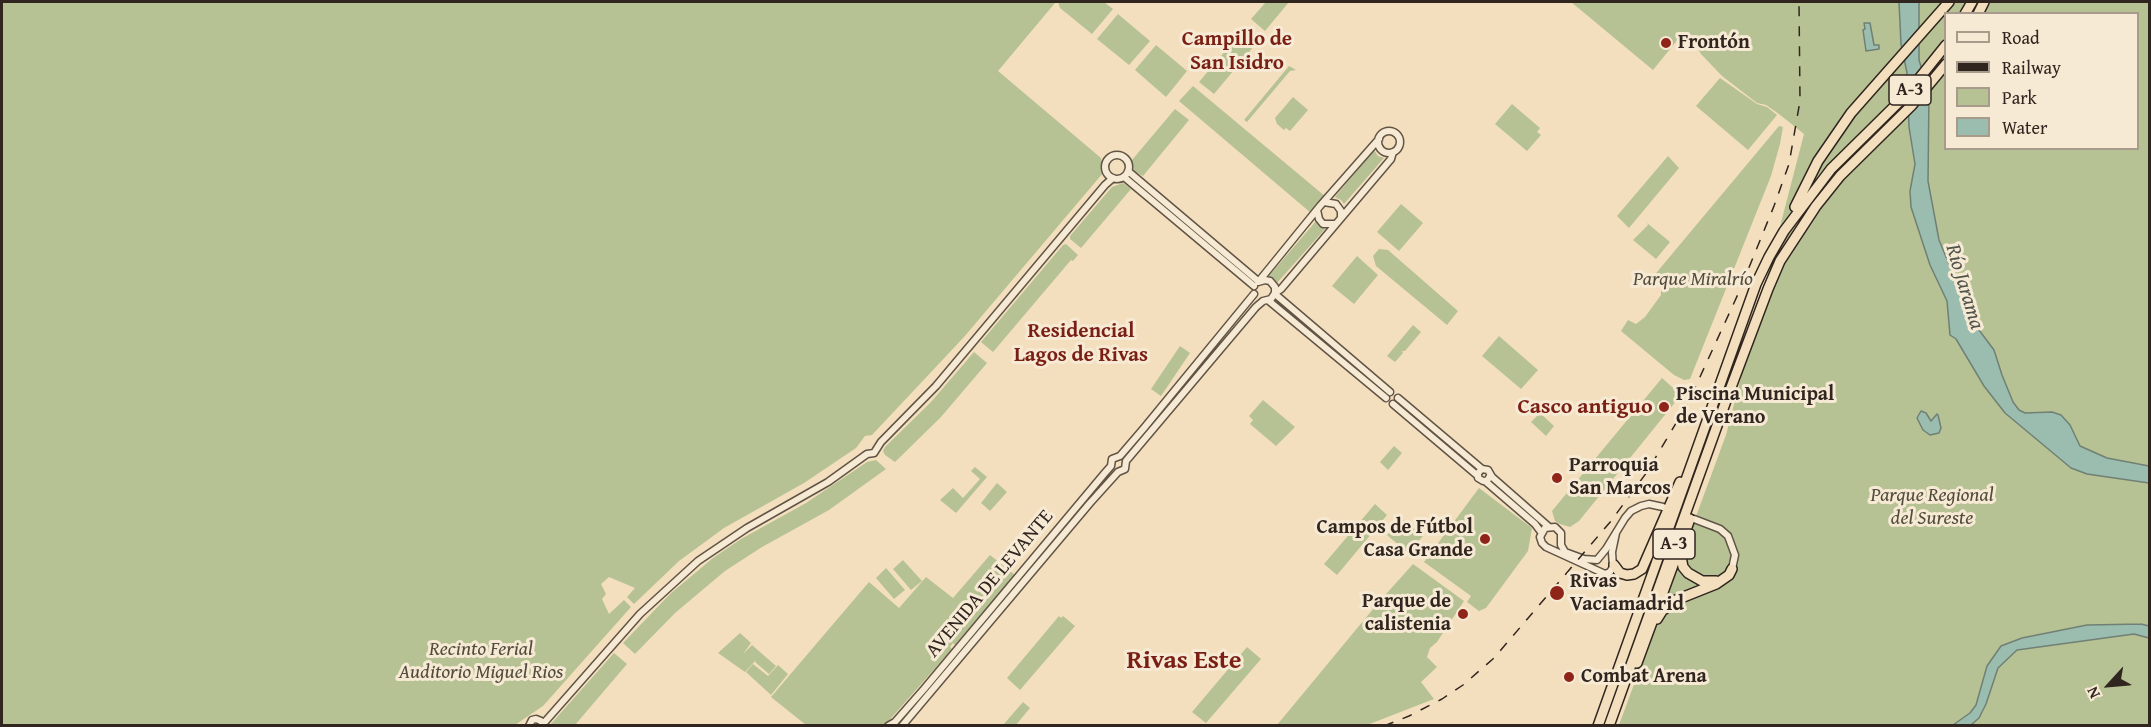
<!DOCTYPE html>
<html>
<head>
<meta charset="utf-8">
<style>
  body { margin:0 }
  #map { position:relative; width:2151px; height:727px; overflow:hidden; background:#f3dfbd; font-family:"Gentium Book Plus",serif }
  canvas { display:block }
  .frame { position:absolute; inset:0; border:3px solid #30251f; pointer-events:none }
  .legend { position:absolute; left:1944px; top:12px; width:195px; height:138px; box-sizing:border-box; background:#f7ead4; border:2px solid #a79b8c; margin:0; padding:8px 10px; list-style:none; font-size:18px; color:#30251f }
  .legend li { display:flex; align-items:center; gap:12px; height:30px }
  .legend b { width:30px; border:2px solid #a79b8c }
  .north { position:absolute; left:2079px; top:655px; width:60px; height:60px; -webkit-text-stroke:4px #f7ead4; paint-order:stroke; rotate:244deg; font-size:16px; font-weight:700; line-height:24px; text-align:center; color:#30251f }
  .north::after { content:''; display:block; margin:auto; width:21px; height:27px; background:#30251f; clip-path:polygon(50% 0,100% 100%,50% 72%,0 100%) }
</style>
</head>
<body>
<div id="map">
<canvas width="2151" height="727"></canvas>
<div class="frame"></div>
<ul class="legend">
<li><b style="height:8px;background:#f7ead4"></b>Road</li>
<li><b style="height:8px;background:#30251f"></b>Railway</li>
<li><b style="height:16px;background:#b6c294"></b>Park</li>
<li><b style="height:16px;background:#9bbdaf"></b>Water</li>
</ul>
<div class="north">N</div>
</div>
<script>
const c = document.querySelector('canvas').getContext('2d');
c.lineJoin = 'round';
function paint(path, color) {
  c.fillStyle = color;
  c.fill(path, 'evenodd');
}
function poly(rows) {
  const path = new Path2D();
  for (const r of rows) {
    if (r.length === 3) {
      path.moveTo(r[0] + r[2], r[1]);
      path.arc(r[0], r[1], r[2], 0, 2 * Math.PI);
      continue;
    }
    path.moveTo(r[0], r[1]);
    for (let i = 2; i < r.length; i += 2) path.lineTo(r[i], r[i + 1]);
  }
  return path;
}
function stroke(path, color, width, dash) {
  c.strokeStyle = color;
  c.lineWidth = width;
  c.lineCap = dash ? 'butt' : 'round';
  c.setLineDash(dash || []);
  c.stroke(path);
}
function drawText(font, color, halo, rows, align = 'center') {
  c.font = font + ' "Gentium Book Plus",serif';
  c.lineWidth = 6;
  c.setLineDash([]);
  c.textBaseline = 'middle';
  c.strokeStyle = halo;
  c.fillStyle = color;
  for (const [text, x, y, turn = 0] of rows) {
    c.save();
    c.translate(x, y);
    c.rotate((+turn || 0) * Math.PI / 180);
    c.textAlign = isNaN(turn) ? turn : align;
    if (halo) c.strokeText(text, 0, 0);
    c.fillText(text, 0, 0);
    c.restore();
  }
}
paint(poly([
  [2,2,1104,2,1113,9,1092,34,1060,8,1058,2,1055,3,998,71,1101,158,1103,173,964,337,872,435,865,436,856,448,804,483,724,528,679,561,634,604,627,597,635,588,609,577,601,584,606,594,602,599,609,614,624,600,631,607,543,706,515,725,2,725],
  [1266,2,1289,2,1265,31,1251,19],
  [1571,2,1660,2,1662,3,1662,2,2149,2,2149,725,1619,725,1726,435,1804,134,1779,114,1766,105,1757,103,1722,76,1701,54,1698,49,1699,43,1693,36,1679,38,1653,70],
  [1946,14,2138,14,2138,148,1946,148],
  [1118,14,1150,41,1129,65,1097,39],
  [1246,29,1259,40,1214,94,1199,82,1243,30],
  [1156,45,1187,71,1166,97,1135,70],
  [1289,66,1296,70,1290,71,1247,122,1244,120],
  [1720,78,1757,104,1767,107,1777,115,1748,150,1696,106],
  [1193,86,1326,197,1311,213,1179,101],
  [1293,97,1308,110,1290,131,1286,128,1284,130,1277,124,1275,118],
  [1512,104,1540,128,1537,132,1541,135,1527,151,1495,124],
  [1175,109,1189,120,1143,176,1137,173,1134,173,1132,160],
  [1779,126,1783,127,1780,144,1771,176,1690,379,1684,380,1674,375,1621,331,1628,320,1636,324,1645,317,1661,295,1661,287,1652,278],
  [1374,150,1378,156,1384,158,1344,204,1341,200,1335,197],
  [1668,156,1679,168,1629,228,1617,216],
  [1123,183,1131,189,1081,248,1070,239,1070,236,1112,187],
  [1401,204,1423,223,1399,251,1377,232],
  [1316,221,1319,226,1325,229,1277,283,1269,276],
  [1647,223,1670,242,1656,259,1633,240,1648,225],
  [1066,244,1078,255,1073,261,1071,260,993,352,981,342,1063,245],
  [1379,249,1388,250,1458,311,1447,325,1376,266,1373,256],
  [1357,256,1378,275,1354,304,1332,286],
  [1413,325,1421,332,1405,351,1402,351,1403,353,1395,362,1387,356],
  [1499,336,1538,370,1521,389,1482,356],
  [1180,346,1190,353,1161,396,1151,389],
  [974,352,987,363,941,417,895,462,885,455,883,451,885,447,931,402],
  [1662,378,1681,395,1579,521,1570,527,1560,524,1555,521,1552,511],
  [1263,400,1295,427,1276,446,1250,424,1253,420,1249,416],
  [1540,413,1554,426,1546,436,1531,422],
  [1394,446,1402,453,1388,470,1380,462],
  [876,460,886,469,829,510,762,547,725,571,675,613,635,654,623,643,670,594,713,558,741,539,806,503,867,462],
  [975,467,987,477,956,513,940,500,953,488,963,498,980,479,971,471],
  [997,483,1007,492,990,511,981,503],
  [1479,488,1532,528,1528,551,1486,608,1479,611,1467,602,1471,596,1424,562],
  [1375,504,1387,515,1337,575,1324,564],
  [1399,516,1423,536,1408,553,1387,535,1391,531,1388,528],
  [990,555,1015,575,955,645,953,643,950,647,952,649,885,725,806,725,771,697,869,582,899,608,926,577,953,598],
  [903,560,922,581,911,590,893,569],
  [1413,564,1464,601,1437,642,1430,648,1427,657,1437,667,1421,682,1434,699,1367,725,1277,725,1378,603],
  [886,568,905,590,894,599,876,578],
  [1059,616,1061,618,1063,616,1075,626,1020,690,1007,678],
  [740,633,751,643,743,654,752,645,776,666,769,674,755,662,756,660,745,672,718,653],
  [1247,647,1261,659,1206,723,1192,712],
  [614,653,627,664,575,725,550,725],
  [753,664,768,676,778,665,788,674,771,695,746,672],
  [1023,702,1030,708,1016,725,1003,725]
]), '#b6c294');
const water = poly([
  [1899,2,1919,2,1919,60,1929,92,1928,181,1939,240,1973,322,1994,350,2002,375,2013,402,2019,410,2025,413,2052,412,2061,415,2070,425,2080,446,2107,458,2149,466,2149,483,2087,474,2071,468,2005,413,1984,386,1956,339,1950,335,1947,301,1930,265,1911,207,1910,191,1915,164,1909,127,1907,73,1901,44,1899,2],
  [1864,23,1870,23,1874,45,1879,45,1879,49,1866,51,1863,30,1865,29,1864,23],
  [1921,411,1926,413,1931,421,1937,414,1938,415,1941,428,1939,433,1930,435,1923,430,1917,418,1921,411],
  [2141,624,2149,626,2149,638,2134,634,2017,650,1998,668,1986,704,1979,718,1971,725,1953,725,1970,713,1976,705,1987,666,2001,646,2022,638,2087,625,2141,624]
]);
paint(water, '#9bbdaf');
stroke(water, '#708075', 1.5);
const minor = poly([
  [1389,142,11],
  [1117,167,12],
  [1128,171,1258,281],
  [1124,177,1254,286],
  [1324,202,1336,204,1341,211,1341,217],
  [1317,210,1319,219,1323,224,1334,224],
  [1259,281,1320,206,1379,139],
  [1258,282,1265,280,1270,281,1275,287,1275,293],
  [1275,294,1390,392],
  [1269,301,1386,398],
  [1398,398,1482,469],
  [1393,404,1478,476],
  [1490,476,1487,481,1483,481,1478,478,1478,473,1482,469,1488,470,1492,477,1549,527],
  [1485,481,1535,524,1541,532],
  [1694,519,1720,529,1728,536,1735,555,1732,569],
  [1616,533,1612,552,1613,567,1610,572,1605,574,1546,547,1542,543,1540,537,1545,528,1555,527,1561,533,1561,545,1565,552,1584,559,1597,560,1606,549,1625,518,1631,511,1641,506,1649,504,1663,507],
  [543,724,640,614,698,561,747,528,828,482,867,454,874,453,881,442,936,386,1105,185,1113,178],
  [529,726,532,720,536,719,541,721,543,726],
  [888,726,895,722,924,689,1104,474,1111,466,1112,459,1120,456,1144,428,1254,294],
  [902,726,1090,503,1118,472,1125,469,1126,461,1256,307,1263,301,1271,299,1275,293,1281,289,1391,159,1393,152]
]);
const highway = poly([
  [1965,14,1972,2],
  [1978,14,1984,2],
  [1795,207,1818,161,1851,113,1949,2],
  [1680,551,1683,567,1688,573,1702,581,1716,581],
  [1614,565,1620,573,1627,575,1634,574,1642,569,1680,482],
  [1657,619,1662,611,1676,600,1716,584,1729,575,1732,569],
  [1637,663,1690,519],
  [1598,726,1756,284,1769,257,1784,231,1831,169,1905,96,1946,45],
  [1609,726,1727,398,1768,289,1780,261,1816,206,1840,176,1912,105,1946,64]
]);
stroke(minor, '#615446', 9);
stroke(highway, '#30251f', 12);
stroke(minor, '#f7ead4', 6);
stroke(highway, '#f3dfbd', 9);
stroke(poly([
  [1384,726,1409,716,1442,699,1463,685,1494,658,1611,521,1647,472,1688,403,1739,292,1774,206,1789,164,1800,101,1799,2]
]), '#30251f', 1.5, [10, 10]);
for (const [x, y, r, color] of [
  [1666,43,6,"#8f2418"],
  [1664,407,6,"#8f2418"],
  [1557,478,6,"#8f2418"],
  [1485,539,6,"#8f2418"],
  [1557,593,8,"#8f2418"],
  [1463,614,6,"#8f2418"],
  [1569,677,6,"#8f2418"]
]) {
  const dot = new Path2D();
  dot.arc(x, y, r, 0, 2 * Math.PI);
  c.fillStyle = color;
  c.fill(dot);
  stroke(dot, '#f7ead4', 2);
}
for (const [x, y, w] of [
  [1910,90,42],
  [1674,544,42]
]) {
  const box = new Path2D();
  box.roundRect(x - w / 2, y - 15, w, 30, 4.5);
  c.fillStyle = '#f7ead4';
  c.fill(box);
  stroke(box, '#30251f', 1.5);
}
drawText('bold 18px', '#30251f', null, [
  ["A-3",1910,90],
  ["A-3",1674,544]
]);
drawText('bold 20px', '#30251f', '#f7ead4', [
  ["Frontón",1678,43],
  ["Piscina Municipal",1676,395],
  ["de Verano",1676,418],
  ["Parroquia",1569,466],
  ["San Marcos",1569,489],
  ["Campos de Fútbol",1473,528,"right"],
  ["Casa Grande",1473,551,"right"],
  ["Rivas",1570,582],
  ["Vaciamadrid",1570,605],
  ["Parque de",1451,602,"right"],
  ["calistenia",1451,625,"right"],
  ["Combat Arena",1581,677]
], 'left');
drawText('italic 20px', '#524c3c', '#f7ead4', [
  ["Parque Miralrío",1693,280],
  ["Parque Regional",1932,496],
  ["del Sureste",1932,519],
  ["Recinto Ferial",481,650],
  ["Auditorio Miguel Rios",481,673]
]);
drawText('20px', '#30251f', '#f7ead4', [
  ["AVENIDA DE LEVANTE",990,584,-50]
]);
drawText('bold 21px', '#7a1f14', '#f7ead4', [
  ["Campillo de",1237,40],
  ["San Isidro",1237,64],
  ["Residencial",1081,332],
  ["Lagos de Rivas",1081,356]
]);
drawText('italic 21px', '#50534a', '#f7ead4', [
  ["Río Jarama",1964,287,73]
]);
drawText('bold 22px', '#7a1f14', '#f7ead4', [
  ["Casco antiguo",1585,407]
]);
drawText('bold 26px', '#7a1f14', '#f7ead4', [
  ["Rivas Este",1184,661]
]);
</script>
</body>
</html>
